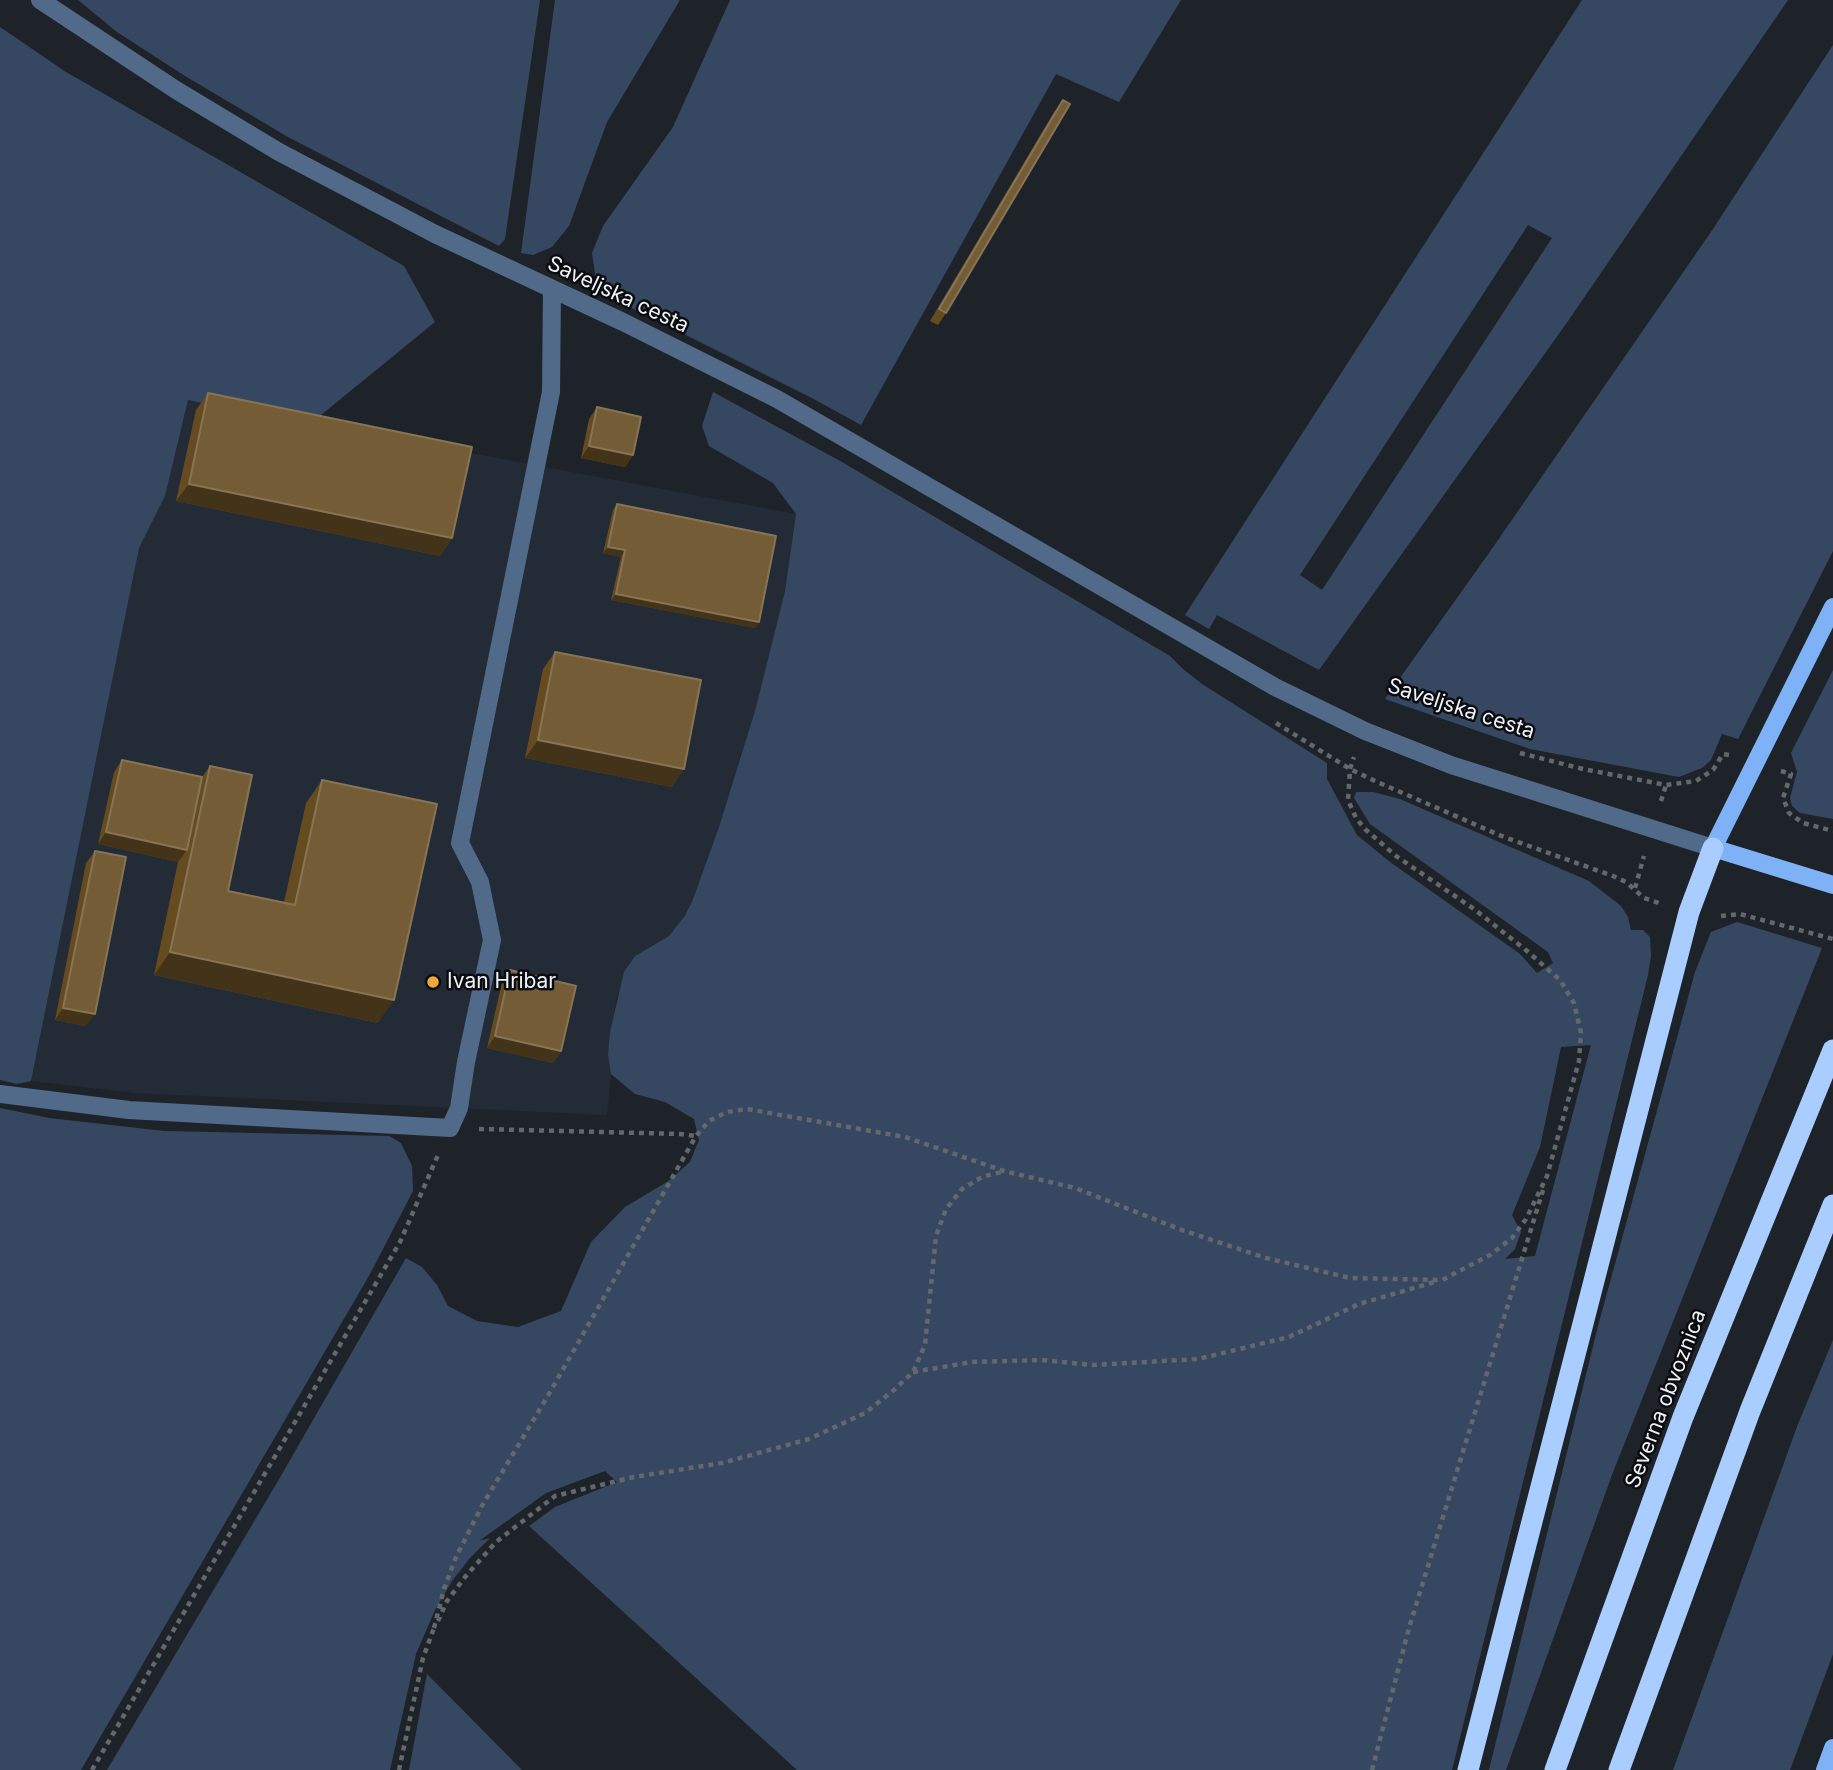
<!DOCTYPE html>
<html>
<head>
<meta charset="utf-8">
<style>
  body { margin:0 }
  canvas { display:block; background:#1e2329 }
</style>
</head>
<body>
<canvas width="1833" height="1770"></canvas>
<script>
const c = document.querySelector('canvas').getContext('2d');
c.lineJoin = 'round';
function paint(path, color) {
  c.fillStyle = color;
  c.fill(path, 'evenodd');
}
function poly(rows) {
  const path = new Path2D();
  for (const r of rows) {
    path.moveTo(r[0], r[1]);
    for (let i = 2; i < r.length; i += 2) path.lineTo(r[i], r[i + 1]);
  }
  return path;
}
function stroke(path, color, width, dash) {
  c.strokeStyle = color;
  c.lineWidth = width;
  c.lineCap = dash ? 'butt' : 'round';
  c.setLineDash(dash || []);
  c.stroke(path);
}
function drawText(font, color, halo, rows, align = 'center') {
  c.font = font + ' Inter,sans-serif';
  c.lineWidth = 5;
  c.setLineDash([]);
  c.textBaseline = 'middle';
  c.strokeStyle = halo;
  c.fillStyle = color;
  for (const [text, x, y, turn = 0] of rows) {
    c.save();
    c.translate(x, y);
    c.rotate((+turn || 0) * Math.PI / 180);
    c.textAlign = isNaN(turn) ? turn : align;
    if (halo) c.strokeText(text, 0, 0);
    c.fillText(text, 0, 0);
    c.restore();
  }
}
paint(poly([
  [188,400,796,514,785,591,755,711,719,827,692,902,684,917,669,936,635,956,616,1000,608,1055,611,1074,607,1115,135,1093,31,1081,139,548,165,496]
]), '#222b36');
paint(poly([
  [78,0,540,0,505,239,499,246,288,137,185,76,117,32],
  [555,0,680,0,607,122,569,226,552,247,533,255,521,253],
  [730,0,1181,0,1119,102,1056,74,861,425,810,397,616,300,604,291,596,280,592,253,603,226,673,127],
  [1582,0,1788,0,1568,321,1319,670,1217,615,1209,629,1185,615],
  [1528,225,1552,238,1322,590,1300,575],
  [0,27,66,72,404,266,435,322,310,424,188,400,165,496,139,548,31,1081,17,1084,0,1080],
  [1833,45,1833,551,1738,739,1722,734,1711,760,1702,768,1679,777,1530,749,1385,699,1489,553,1711,232],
  [713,392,842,462,1170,656,1184,670,1202,684,1327,763,1327,779,1357,835,1390,862,1520,954,1537,973,1553,963,1548,952,1370,824,1354,798,1356,792,1373,792,1400,799,1589,881,1621,906,1628,917,1631,930,1643,930,1650,937,1651,956,1648,975,1452,1770,797,1770,529,1526,555,1507,617,1482,605,1471,546,1493,479,1541,490,1538,470,1558,452,1581,435,1610,416,1654,390,1770,107,1770,278,1481,406,1258,422,1267,437,1285,448,1306,477,1321,518,1327,561,1311,591,1242,625,1207,667,1182,690,1162,699,1140,694,1119,665,1102,635,1094,611,1074,608,1055,610,1032,624,972,635,956,669,936,684,917,692,902,719,827,755,711,785,591,796,514,773,483,709,446,702,426],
  [1591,1045,1535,1256,1505,1259,1515,1249,1521,1232,1512,1215,1540,1147,1561,1047],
  [1833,670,1833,819,1800,813,1792,806,1790,798,1797,772,1791,753],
  [1737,922,1822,948,1613,1472,1506,1770,1489,1770,1598,1326,1695,972,1711,932],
  [0,1108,49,1118,164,1131,389,1136,401,1143,412,1166,413,1191,370,1274,81,1770,0,1770],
  [1833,1340,1833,1654,1790,1770,1673,1770,1798,1424],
  [427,1674,522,1770,409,1770]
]), '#364861');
stroke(poly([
  [1276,723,1350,769,1375,781,1504,837,1613,876,1626,882,1644,898,1662,904],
  [1520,753,1583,769,1666,785,1696,781,1713,770,1723,754,1729,755],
  [1781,771,1791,774,1783,798,1789,813,1803,823,1833,831],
  [1661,801,1666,785],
  [1635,888,1644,856],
  [1721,916,1740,914,1833,939],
  [479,1129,680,1134,696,1136],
  [913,1372,972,1362,1042,1360,1093,1365,1198,1359,1289,1337,1359,1304,1438,1281],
  [438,1621,447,1601,465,1577,496,1542,555,1496,634,1477,722,1463,809,1439,865,1413,894,1390,913,1372,925,1345,936,1236,946,1209,962,1189,982,1177,1001,1172],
  [434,1628,444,1589,456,1557,483,1504,546,1399,696,1136,709,1121,727,1112,747,1109,905,1137,1004,1171,1075,1188,1182,1230,1266,1258,1350,1278,1442,1280,1490,1255,1512,1238,1526,1219,1547,1176,1579,1061,1581,1033,1574,1003,1560,980,1527,951,1474,909,1396,856,1365,829,1356,818,1348,800,1350,769,1354,757],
  [92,1770,400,1242,438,1155],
  [399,1770,423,1658,434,1628],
  [1372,1770,1409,1628,1543,1190]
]), '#63686d', 4.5, [5, 5]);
stroke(poly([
  [40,0,176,90,279,152,435,234,623,322,777,399,1275,687,1365,731,1451,765,1713,848],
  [0,1094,129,1110,450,1128,459,1108,466,1062,492,940,480,882,460,843,551,392,552,289]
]), '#516a8a', 18);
stroke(poly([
  [1833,607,1713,848,1833,885],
  [1825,1770,1833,1748]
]), '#7eb1f5', 18);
stroke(poly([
  [1468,1770,1689,912,1713,848],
  [1555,1770,1683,1417,1833,1050],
  [1619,1770,1750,1411,1833,1205]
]), '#a8cdfe', 21);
paint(poly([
  [1063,100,946,313,938,325,930,321,1054,112],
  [208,393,452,538,440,556,176,501,196,410],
  [597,407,633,455,625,467,581,458,589,419],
  [617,504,759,622,755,628,611,600,621,557,603,553,613,510],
  [555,652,672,787,525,758,543,669],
  [122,760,202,777,210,766,228,891,284,902,306,803,322,780,378,1023,154,975,178,862,98,844,114,772],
  [95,851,86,1026,55,1020,86,863],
  [510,970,561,1051,553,1063,487,1048,502,982]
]), '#654b1f');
paint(poly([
  [589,446,633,455,625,467,581,458],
  [189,484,452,538,440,556,176,501],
  [608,547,625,550,621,557,603,553],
  [616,594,759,622,755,628,611,600],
  [538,740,684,769,672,787,525,758],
  [106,832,187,850,178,862,98,844],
  [170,952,394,1000,378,1023,154,975],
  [63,1008,95,1014,86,1026,55,1020],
  [495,1036,561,1051,553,1063,487,1048]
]), '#433319');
const building = poly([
  [1063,100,1070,104,946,313,939,309,1063,100],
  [208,393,472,447,452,538,189,484,208,393],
  [597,407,641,417,633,455,589,446,597,407],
  [617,504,776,536,759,622,616,594,625,550,608,547,617,504],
  [555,652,701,680,684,769,538,740,555,652],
  [122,760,202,777,187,850,106,832,122,760],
  [210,766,252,775,228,891,295,905,322,780,437,804,394,1000,170,952,210,766],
  [95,851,126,857,95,1014,63,1008,95,851],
  [510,970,576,986,561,1051,495,1036,510,970]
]);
paint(building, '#745d36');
stroke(building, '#877454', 2);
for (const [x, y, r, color] of [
  [433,982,7,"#eea83c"]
]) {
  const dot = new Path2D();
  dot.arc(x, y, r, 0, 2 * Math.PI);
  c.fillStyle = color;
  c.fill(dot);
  stroke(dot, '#0a0c0f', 2.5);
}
drawText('21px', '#eef2f6', '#0a0c0f', [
  ["Saveljska cesta",618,295,25],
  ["Saveljska cesta",1461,709,18],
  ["Severna obvoznica",1666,1399,-69]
]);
drawText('21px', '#eef2f6', '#0a0c0f', [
  ["Ivan Hribar",447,982]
], 'left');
</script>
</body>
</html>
